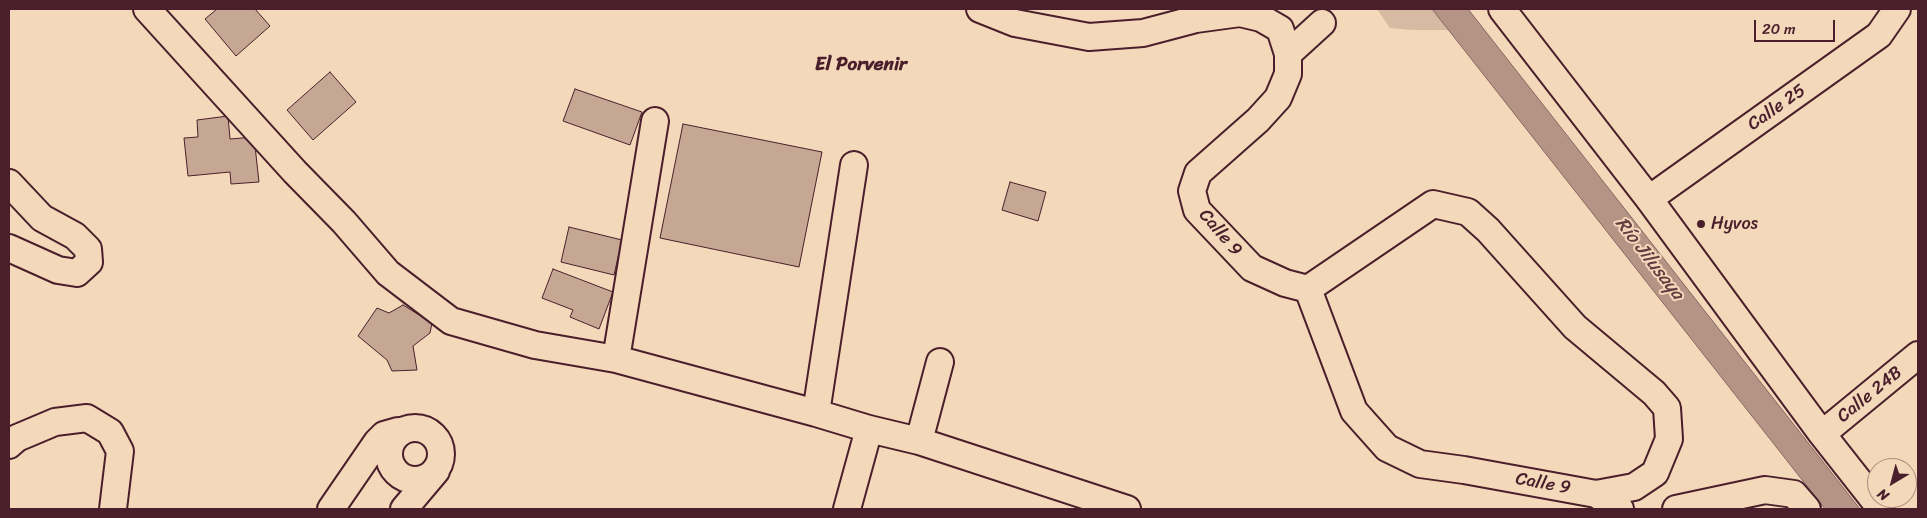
<!DOCTYPE html>
<html>
<head>
<meta charset="utf-8">
<style>
  body { margin:0 }
  #map { position:relative; width:1927px; height:518px; overflow:hidden; background:#f3d8ba; font-family:Sriracha,sans-serif }
  canvas { display:block }
  .frame { position:absolute; inset:0; border:10px solid #4a1f2b; pointer-events:none }
  .north { position:absolute; left:1867px; top:458px; width:50px; height:50px; box-sizing:border-box; background:#f3d8ba; border:1px solid #af8e81; border-radius:50%; rotate:217deg; font-size:14px; font-weight:700; line-height:20px; text-align:center; color:#4a1f2b }
  .north::after { content:''; display:block; margin:auto; width:18px; height:22px; background:#4a1f2b; clip-path:polygon(50% 0,100% 100%,50% 72%,0 100%) }
  .scale { position:absolute; left:1754px; top:20px; width:81px; height:22px; box-sizing:border-box; border:2px solid #4a1f2b; border-top:0; padding-left:6px; font-size:15px; line-height:18px; white-space:nowrap; color:#4a1f2b; -webkit-text-stroke:4px #f3d8ba; paint-order:stroke }
</style>
</head>
<body>
<div id="map">
<canvas width="1927" height="518"></canvas>
<div class="frame"></div>
<div class="north">N</div>
<div class="scale">20 m</div>
</div>
<script>
const c = document.querySelector('canvas').getContext('2d');
c.lineJoin = 'round';
function paint(path, color) {
  c.fillStyle = color;
  c.fill(path, 'evenodd');
}
function poly(rows) {
  const path = new Path2D();
  for (const r of rows) {
    if (r.length === 3) {
      path.moveTo(r[0] + r[2], r[1]);
      path.arc(r[0], r[1], r[2], 0, 2 * Math.PI);
      continue;
    }
    path.moveTo(r[0], r[1]);
    for (let i = 2; i < r.length; i += 2) path.lineTo(r[i], r[i + 1]);
  }
  return path;
}
function stroke(path, color, width, dash) {
  c.strokeStyle = color;
  c.lineWidth = width;
  c.lineCap = dash ? 'butt' : 'round';
  c.setLineDash(dash || []);
  c.stroke(path);
}
function drawText(font, color, halo, rows, align = 'center') {
  c.font = font + ' Sriracha,sans-serif';
  c.lineWidth = 4;
  c.setLineDash([]);
  c.textBaseline = 'middle';
  c.strokeStyle = halo;
  c.fillStyle = color;
  for (const [text, x, y, turn = 0] of rows) {
    c.save();
    c.translate(x, y);
    c.rotate((+turn || 0) * Math.PI / 180);
    c.textAlign = isNaN(turn) ? turn : align;
    if (halo) c.strokeText(text, 0, 0);
    c.fillText(text, 0, 0);
    c.restore();
  }
}
paint(poly([
  [1377,9,1432,9,1450,30,1413,30,1390,28]
]), '#d7baa2');
const water = poly([
  [1432,9,1468,9,1860,509,1825,509,1432,9]
]);
paint(water, '#b59385');
stroke(water, '#8a6561', 1);
const building = poly([
  [217,9,255,9,270,26,236,56,205,19,217,9],
  [330,72,356,102,313,140,287,110,330,72],
  [575,89,642,112,630,145,563,121,575,89],
  [228,116,230,139,254,137,259,182,231,184,230,172,188,176,184,138,198,137,197,120,228,116],
  [683,124,822,152,799,267,660,238,683,124],
  [1010,182,1046,192,1038,221,1002,210,1010,182],
  [569,227,622,240,614,275,561,262,569,227],
  [553,269,613,292,599,329,570,317,573,310,542,298,553,269],
  [403,305,432,323,430,333,413,346,417,370,392,371,387,360,358,336,377,308,389,313,403,305]
]);
paint(building, '#c6a794');
stroke(building, '#4a1f2b', 1);
const minor = poly([
  [147,9,295,172,344,222,388,273,451,321,535,345,616,359,816,413,869,429,919,441,1127,509],
  [980,9,1015,23,1089,37,1143,33,1196,19,1240,13,1261,18,1280,29,1288,54,1288,74,1278,98,1258,120,1198,173,1192,191,1197,210,1252,268,1285,283,1308,289,1354,411,1387,448,1420,464,1464,470,1596,494,1620,509],
  [1502,9,1649,199,1822,434,1881,509],
  [1288,54,1322,23],
  [9,183,42,218,75,236,88,249,89,262,77,273,58,270,9,248],
  [1649,199,1879,35,1897,9],
  [1308,289,1433,204,1468,212,1488,230,1575,327,1654,393,1667,408,1669,439,1655,473,1634,487,1596,494],
  [616,359,655,121],
  [816,413,854,165],
  [415,454,26],
  [1822,434,1918,355],
  [919,441,940,362],
  [9,445,17,438,55,422,87,418,110,432,120,451,113,509],
  [331,509,377,442,384,435,398,431],
  [404,509,436,471],
  [847,509,869,429],
  [1676,509,1765,490,1794,494,1807,509]
]);
stroke(minor, '#4a1f2b', 30);
stroke(minor, '#f3d8ba', 26);
for (const [x, y, r, color] of [
  [1701,224,5,"#4a1f2b"]
]) {
  const dot = new Path2D();
  dot.arc(x, y, r, 0, 2 * Math.PI);
  c.fillStyle = color;
  c.fill(dot);
  stroke(dot, '#f3d8ba', 2);
}
drawText('18px', '#4a1f2b', '#f3d8ba', [
  ["Calle 25",1777,108,-35],
  ["Calle 9",1220,233,49],
  ["Calle 24B",1870,395,-39],
  ["Calle 9",1543,484,10]
]);
drawText('18px', '#4a1f2b', '#f3d8ba', [
  ["Hyvos",1711,224]
], 'left');
drawText('bold 19px', '#4a1f2b', '#f3d8ba', [
  ["El Porvenir",861,65]
]);
drawText('italic 19px', '#653c42', '#f3d8ba', [
  ["Río Jilusaya",1649,259,52]
]);
</script>
</body>
</html>
